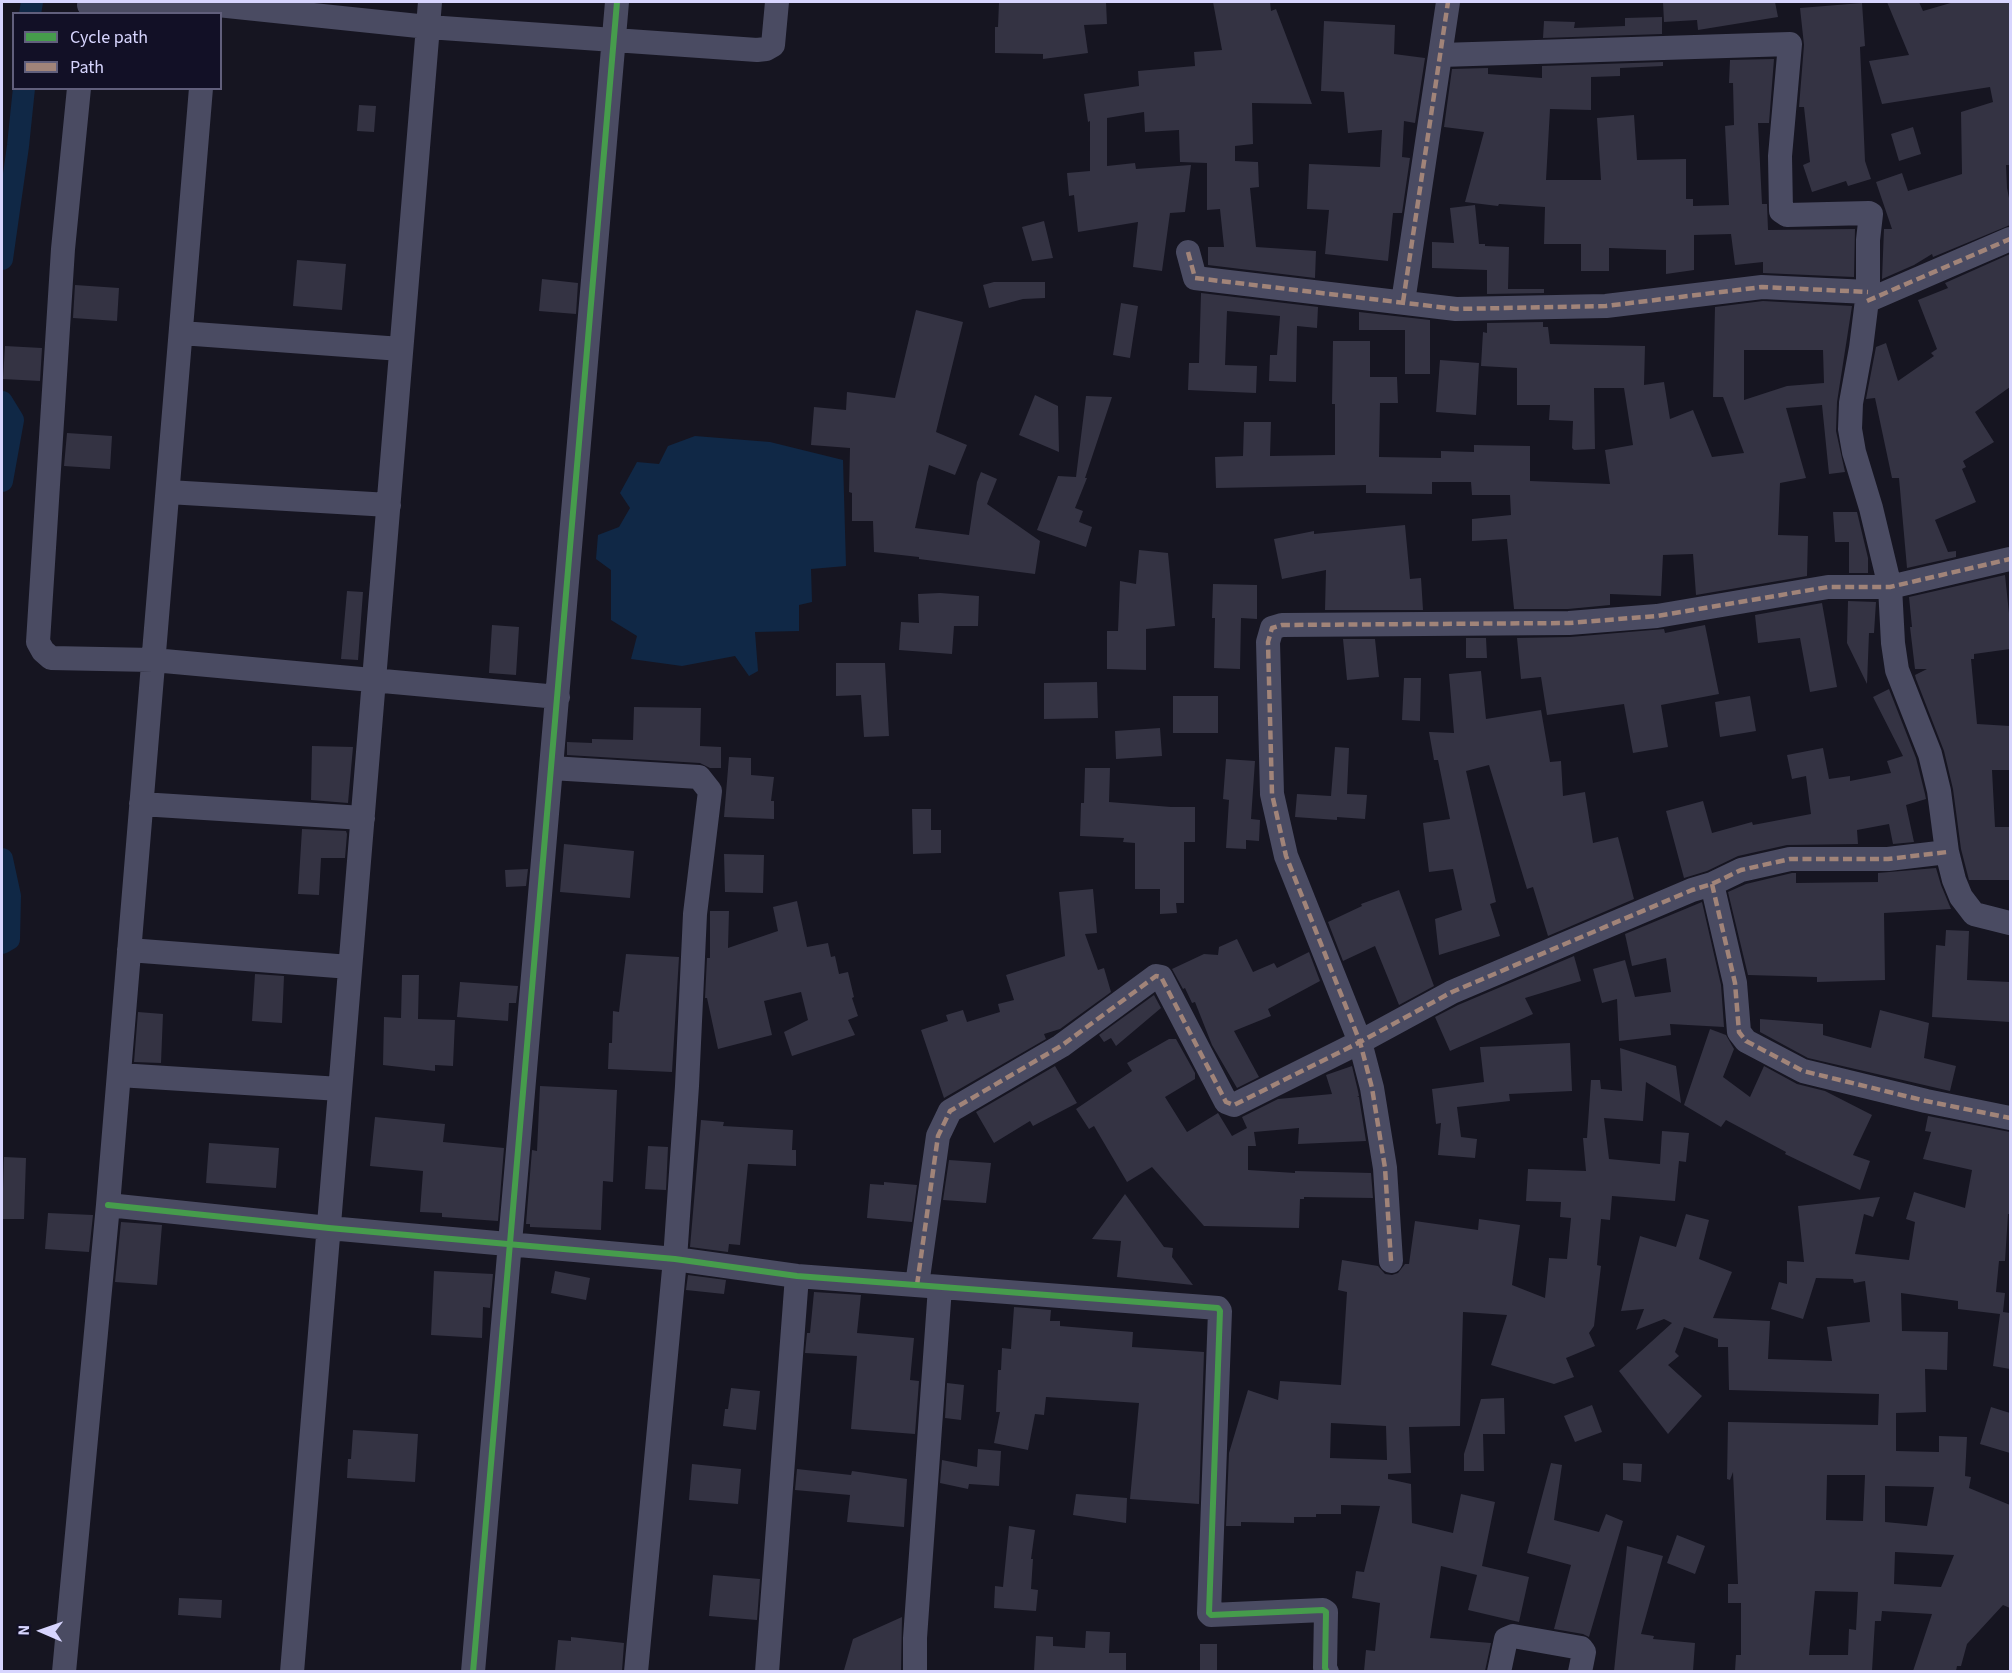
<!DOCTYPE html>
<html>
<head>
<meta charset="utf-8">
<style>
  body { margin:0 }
  #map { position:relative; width:2012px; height:1673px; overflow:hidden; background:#161521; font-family:"Source Sans 3",sans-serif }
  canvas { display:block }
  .frame { position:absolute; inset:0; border:3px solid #d7d5fe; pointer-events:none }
  .legend { position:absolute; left:12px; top:12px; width:210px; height:78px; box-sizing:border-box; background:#121026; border:2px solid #615f7c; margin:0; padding:8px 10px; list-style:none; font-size:18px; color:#d7d5fe }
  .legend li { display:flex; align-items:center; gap:12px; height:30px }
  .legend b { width:30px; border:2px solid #615f7c }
  .north { position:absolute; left:12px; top:1601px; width:60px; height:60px; -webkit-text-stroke:4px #121026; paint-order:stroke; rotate:272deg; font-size:16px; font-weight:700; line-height:24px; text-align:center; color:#d7d5fe }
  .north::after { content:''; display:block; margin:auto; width:21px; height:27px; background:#d7d5fe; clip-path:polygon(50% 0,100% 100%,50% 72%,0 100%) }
</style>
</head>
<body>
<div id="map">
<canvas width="2012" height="1673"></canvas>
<div class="frame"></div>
<ul class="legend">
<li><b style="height:8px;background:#469c4c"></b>Cycle path</li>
<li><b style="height:8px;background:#a18479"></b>Path</li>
</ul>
<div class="north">N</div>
</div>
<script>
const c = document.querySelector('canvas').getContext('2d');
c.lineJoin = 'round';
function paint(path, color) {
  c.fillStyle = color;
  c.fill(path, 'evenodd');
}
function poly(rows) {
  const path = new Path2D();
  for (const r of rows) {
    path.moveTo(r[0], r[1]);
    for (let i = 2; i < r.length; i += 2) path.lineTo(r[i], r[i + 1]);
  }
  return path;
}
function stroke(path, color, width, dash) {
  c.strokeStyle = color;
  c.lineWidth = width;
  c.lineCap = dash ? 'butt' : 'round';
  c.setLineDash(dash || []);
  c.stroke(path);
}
paint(poly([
  [695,436,770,442,843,460,846,566,811,569,812,602,799,605,799,631,755,632,758,671,749,676,735,656,682,666,631,659,637,636,611,620,611,570,596,559,598,535,619,527,630,508,620,493,637,462,659,464,668,446]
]), '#102846');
stroke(poly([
  [30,14,32,2],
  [2,259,18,146,24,88],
  [2,402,13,420,2,481],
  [2,859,10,896,9,939,2,943]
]), '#102846', 22);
paint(poly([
  [999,2,1106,2,1107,24,1084,25,1088,53,1043,59,1043,54,995,53,995,27,998,27],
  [1213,2,1270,2,1271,11,1276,9,1312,104,1252,103,1253,144,1235,146,1235,161,1258,162,1259,187,1250,188,1256,247,1316,251,1315,278,1208,265,1208,247,1224,247,1220,209,1207,210,1207,163,1180,162,1179,130,1145,132,1144,112,1107,118,1107,166,1135,163,1136,169,1191,165,1185,212,1170,213,1162,271,1133,267,1138,222,1078,232,1074,195,1069,196,1067,173,1090,171,1090,121,1088,122,1084,94,1139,86,1138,71,1195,66,1194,52,1222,50],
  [1663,2,1775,2,1778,17,1698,30,1697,20,1664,22],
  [1887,2,1919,2,1923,11,1954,2,2010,2,2010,131,2009,165,2006,165,2007,188,2010,203,2010,225,1933,257,1932,254,1914,265,1882,279,1884,229,1892,229,1876,182,1902,173,1908,191,1962,174,1961,112,1993,102,1990,87,1882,104,1869,61,1909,55],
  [1862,3,1865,46,1860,47,1865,161,1871,179,1848,186,1846,181,1812,192,1803,165,1810,162,1804,107,1799,107,1804,45,1800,8],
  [1662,17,1662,34,1543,38,1544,21,1575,22,1574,28,1625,26,1625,18],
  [1324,21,1395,25,1394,54,1425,58,1415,123,1404,121,1402,157,1410,158,1402,213,1393,213,1388,261,1325,254,1329,210,1307,209,1309,164,1380,167,1382,130,1348,133,1344,92,1321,91],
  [1774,59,1769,123,1758,123,1762,204,1767,204,1768,230,1855,229,1854,277,1763,273,1763,262,1735,265,1731,234,1694,235,1694,270,1666,274,1666,250,1609,248,1609,271,1581,271,1581,244,1544,244,1545,207,1499,204,1498,206,1465,202,1484,132,1444,127,1452,69,1488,68,1488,74,1542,78,1542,66,1663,62,1663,66,1620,68,1620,76,1591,77,1591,110,1550,109,1546,180,1601,180,1597,118,1634,115,1637,160,1686,159,1686,199,1693,199,1693,206,1729,205,1725,126,1734,125,1733,83,1729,83,1730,60],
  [359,105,376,106,374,132,357,131],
  [1913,127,1921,154,1899,161,1891,134],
  [1475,205,1479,244,1485,244,1485,246,1509,247,1508,289,1544,289,1544,293,1487,294,1487,270,1432,268,1432,242,1454,243,1450,208],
  [1044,221,1053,258,1032,261,1022,227],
  [2010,254,2010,387,1975,412,1994,442,1963,461,1966,467,1962,469,1976,502,1935,520,1948,552,1956,551,1956,557,1907,568,1899,478,1892,478,1875,398,1866,399,1876,347,1886,343,1898,381,1934,356,1931,353,1937,349,1918,300,1948,288,1945,283],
  [297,260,346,264,342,310,293,306],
  [542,279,578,283,576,314,539,311],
  [994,282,1045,282,1045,298,1023,299,989,308,983,285],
  [75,285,119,288,117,321,73,318],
  [1201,293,1318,307,1317,328,1297,326,1296,382,1269,381,1270,355,1277,355,1280,316,1227,311,1225,365,1257,366,1256,393,1188,390,1189,363,1199,363],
  [1763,301,1852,306,1837,402,1836,431,1845,472,1829,474,1822,405,1786,408,1806,478,1780,483,1778,535,1808,536,1807,576,1696,595,1693,554,1663,555,1661,596,1610,594,1610,605,1568,609,1514,609,1507,539,1472,541,1472,519,1511,515,1510,495,1472,495,1471,482,1432,482,1432,494,1366,493,1366,485,1216,488,1215,457,1243,456,1244,422,1271,422,1270,456,1335,455,1335,404,1332,404,1333,341,1370,341,1370,377,1397,377,1398,403,1380,403,1379,457,1441,458,1441,451,1474,452,1474,445,1530,446,1530,481,1610,484,1605,450,1633,445,1624,388,1594,388,1595,449,1574,450,1572,448,1573,421,1549,420,1550,405,1517,405,1517,368,1481,366,1483,332,1487,333,1487,323,1543,322,1543,327,1548,327,1550,344,1645,346,1644,385,1664,382,1670,419,1693,410,1712,457,1744,453,1723,397,1713,397,1715,307],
  [1744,350,1823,350,1824,383,1787,386,1744,400],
  [1121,303,1138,306,1130,358,1113,355],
  [916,310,963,322,936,432,967,445,955,475,929,465,915,528,969,535,977,482,981,472,997,479,987,504,1040,541,1035,574,919,559,919,557,874,552,873,521,852,521,852,493,849,492,850,448,811,445,814,407,846,410,847,392,895,398],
  [1359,312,1430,320,1430,374,1405,374,1405,330,1359,330],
  [5,346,42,348,40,381,3,379],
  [1440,360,1479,363,1476,415,1436,412],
  [1035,395,1058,406,1059,452,1019,435],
  [1086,396,1112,397,1085,478,1087,478,1075,508,1083,511,1079,522,1092,527,1086,547,1037,530,1058,476,1076,477],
  [67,433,112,436,110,469,64,466],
  [1833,512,1857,512,1868,558,1868,573,1849,573,1849,542,1835,542],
  [1405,525,1410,579,1421,578,1423,610,1325,610,1326,570,1282,579,1274,539,1314,531,1314,534],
  [1139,550,1168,553,1175,626,1146,629,1146,670,1107,669,1107,631,1118,631,1120,581,1136,584],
  [2005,575,2010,623,2010,649,1974,654,1974,659,1971,659,1977,724,2010,726,2010,770,1992,770,1995,827,2010,827,2010,880,1969,880,1961,849,1953,789,1944,751,1916,679,1915,675,1927,669,1915,669,1910,627,1912,627,1909,597],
  [1213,584,1257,585,1257,619,1241,618,1240,669,1214,668,1215,618,1212,618],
  [347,591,363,592,358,660,341,659],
  [940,593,979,596,978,626,954,626,952,654,899,650,901,622,919,623,918,594],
  [1848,601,1876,602,1874,633,1869,633,1867,684,1847,643],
  [1822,603,1837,687,1810,692,1800,638,1758,643,1755,615],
  [492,625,519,627,516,675,489,673],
  [1705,625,1719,694,1661,705,1668,747,1633,753,1624,704,1547,715,1541,677,1521,679,1517,638,1570,637,1664,629,1665,633],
  [1466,638,1486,638,1487,658,1466,658],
  [1343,639,1375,639,1379,677,1347,680],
  [836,663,885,663,889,736,864,737,861,695,836,696],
  [1481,671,1486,719,1541,710,1550,762,1561,761,1563,796,1585,792,1593,843,1618,837,1634,899,1548,936,1533,887,1527,889,1489,765,1466,771,1496,902,1490,904,1500,936,1439,955,1435,919,1462,910,1453,869,1429,872,1423,823,1450,819,1438,760,1434,760,1429,732,1454,733,1449,674],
  [1404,678,1421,678,1420,721,1402,720],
  [1097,682,1098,718,1044,719,1044,683],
  [1889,689,1916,758,1925,794,1926,799,1906,805,1914,842,1893,844,1889,824,1857,830,1858,844,1787,845,1738,856,1707,871,1684,878,1666,811,1703,801,1712,833,1752,822,1753,825,1811,814,1806,776,1792,779,1787,755,1823,748,1829,779,1850,776,1850,781,1891,773,1887,761,1903,756,1873,697],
  [1173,696,1218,696,1218,733,1173,733],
  [1750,696,1756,731,1720,737,1715,702],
  [634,707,701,708,700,746,721,747,721,768,710,768,700,763,567,755,567,742,592,743,592,739,633,740],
  [1160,728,1162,756,1116,759,1115,731],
  [312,746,353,747,348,803,311,800],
  [1335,747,1349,748,1347,794,1367,795,1365,819,1337,817,1337,820,1295,817,1297,794,1331,796],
  [729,757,751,758,751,775,774,777,771,801,774,801,774,819,724,817],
  [1226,759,1255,761,1251,819,1260,820,1259,841,1246,840,1246,849,1226,848,1229,800,1223,799],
  [1085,768,1110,768,1109,802,1171,807,1195,807,1195,842,1184,842,1184,903,1176,903,1177,913,1160,914,1160,889,1135,889,1135,843,1123,842,1124,838,1080,836,1081,803,1084,803],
  [912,809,931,809,931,830,941,830,941,853,913,854],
  [302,829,346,831,347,834,345,858,321,858,319,895,298,894],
  [564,844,634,851,630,898,560,892],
  [724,854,764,855,763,893,725,892],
  [1936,868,1941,885,1951,909,1884,913,1885,980,1817,982,1817,977,1748,975,1728,892,1746,884,1792,873,1796,873,1796,883,1878,882,1878,873],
  [528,869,526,886,506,887,505,870],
  [1093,889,1097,933,1085,934,1098,970,1104,968,1111,992,1060,1029,1044,1034,1046,1039,944,1098,921,1030,948,1021,946,1015,963,1010,967,1022,1000,1012,998,1004,1014,1000,1006,975,1065,956,1059,892],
  [1399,890,1434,986,1399,1005,1375,946,1343,961,1328,922,1362,906,1361,904],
  [797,901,807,947,828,943,831,957,835,956,839,974,848,972,854,997,852,998,858,1016,848,1020,855,1035,792,1056,784,1032,808,1020,801,992,764,1001,772,1035,718,1049,707,998,705,998,707,958,710,958,710,911,729,911,728,948,778,931,773,907],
  [1702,902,1721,985,1724,1027,1670,1024,1671,1035,1619,1041,1617,999,1602,1003,1593,969,1625,960,1635,997,1671,992,1666,958,1632,966,1625,934],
  [1946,930,1969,931,1967,980,2010,982,2010,1022,1932,1017,1936,945,1945,946],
  [1237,939,1253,972,1274,963,1277,968,1309,952,1320,981,1268,1009,1271,1016,1234,1031,1259,1077,1237,1088,1212,1045,1195,1002,1192,1003,1185,988,1183,989,1172,969,1204,954,1218,955,1219,947],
  [626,954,679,957,672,1072,608,1069,609,1043,612,1043,613,1011,619,1012],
  [1574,956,1581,981,1525,998,1533,1014,1450,1051,1435,1017,1458,1005],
  [255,974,284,976,282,1023,252,1021],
  [402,975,419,975,418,1019,455,1020,453,1066,435,1065,435,1071,383,1065,384,1017,401,1018],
  [460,982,518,986,516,1003,509,1003,508,1021,457,1017],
  [1154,995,1161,1008,1116,1046,1111,1038,1104,1042,1099,1035],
  [1880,1010,1929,1023,1924,1058,1956,1066,1950,1091,1808,1058,1760,1032,1760,1019,1823,1024,1823,1035,1871,1048],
  [138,1012,163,1014,161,1063,134,1062],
  [1710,1029,1726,1035,1734,1049,1723,1077,1750,1097,1764,1066,1797,1084,1825,1091,1872,1115,1853,1155,1870,1161,1860,1190,1785,1154,1786,1152,1726,1120,1721,1127,1684,1105],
  [1169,1039,1176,1039,1195,1073,1195,1079,1165,1097,1187,1132,1218,1113,1232,1136,1247,1128,1242,1117,1278,1099,1332,1094,1326,1075,1352,1066,1358,1091,1359,1096,1357,1097,1359,1097,1366,1141,1298,1144,1299,1128,1254,1132,1256,1146,1248,1146,1248,1170,1295,1173,1295,1171,1371,1173,1373,1198,1304,1197,1304,1199,1300,1199,1299,1228,1204,1226,1152,1167,1127,1182,1094,1126,1089,1129,1076,1109,1132,1071,1127,1063],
  [1570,1043,1572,1091,1509,1094,1510,1101,1457,1107,1461,1137,1477,1139,1475,1158,1438,1155,1441,1123,1436,1124,1432,1089,1484,1082,1480,1047],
  [1620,1048,1676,1066,1681,1103,1646,1082,1643,1121,1604,1118,1609,1159,1660,1164,1662,1131,1689,1133,1686,1162,1679,1161,1675,1201,1612,1196,1610,1220,1601,1219,1597,1265,1601,1266,1594,1326,1589,1333,1595,1346,1566,1358,1574,1377,1554,1384,1491,1365,1507,1315,1463,1312,1460,1426,1409,1427,1411,1473,1388,1474,1388,1479,1411,1484,1412,1523,1453,1533,1461,1494,1495,1502,1482,1566,1529,1577,1519,1622,1468,1610,1477,1575,1441,1566,1430,1638,1491,1643,1485,1671,1364,1671,1366,1650,1375,1651,1380,1603,1352,1598,1356,1571,1364,1572,1380,1506,1341,1505,1341,1514,1316,1514,1316,1517,1294,1517,1294,1523,1241,1522,1241,1526,1226,1526,1229,1453,1248,1390,1278,1400,1280,1381,1341,1385,1347,1292,1338,1290,1342,1260,1378,1266,1385,1274,1392,1275,1398,1273,1405,1264,1409,1264,1415,1221,1478,1230,1479,1219,1520,1225,1512,1285,1545,1298,1549,1258,1567,1259,1571,1218,1560,1217,1561,1202,1526,1201,1528,1169,1586,1171,1583,1138,1587,1138,1591,1080,1600,1080,1601,1089,1622,1091],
  [1331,1423,1386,1426,1387,1460,1330,1458],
  [1055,1066,1077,1103,1033,1126,1030,1121,994,1143,976,1112],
  [540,1086,617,1090,613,1182,603,1181,601,1230,530,1227,530,1224,526,1224,532,1150,537,1151],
  [1928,1116,2010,1132,2010,1214,2008,1214,2005,1261,1999,1261,1996,1292,2005,1293,2003,1312,2010,1313,2010,1369,1993,1366,2000,1314,1958,1309,1958,1301,1901,1293,1902,1331,1948,1332,1947,1370,1925,1369,1926,1412,1896,1413,1896,1451,1939,1452,1939,1436,1967,1437,1965,1476,1971,1477,1969,1488,2010,1505,2010,1608,2003,1605,1967,1644,1961,1666,1957,1666,1956,1671,1913,1671,1932,1614,1882,1611,1881,1621,1875,1621,1872,1671,1735,1671,1736,1655,1741,1655,1741,1603,1728,1603,1728,1584,1738,1584,1733,1472,1730,1480,1727,1479,1728,1422,1878,1425,1879,1394,1729,1390,1728,1347,1718,1347,1718,1339,1684,1327,1675,1352,1679,1356,1668,1365,1702,1396,1668,1434,1619,1371,1672,1323,1664,1319,1636,1330,1644,1309,1621,1311,1640,1236,1676,1247,1686,1214,1709,1220,1699,1259,1732,1272,1713,1318,1770,1321,1768,1359,1832,1361,1827,1327,1870,1322,1865,1281,1854,1283,1853,1279,1816,1278,1803,1319,1771,1309,1779,1282,1787,1284,1787,1261,1804,1262,1798,1206,1880,1197,1873,1217,1864,1214,1855,1254,1909,1260,1915,1222,1906,1219,1914,1192,1965,1208,1972,1170,1923,1159,1931,1132,1925,1131],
  [1827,1475,1865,1475,1863,1521,1826,1520],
  [1885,1486,1934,1487,1927,1526,1885,1522],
  [1895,1552,1954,1555,1941,1587,1894,1584],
  [1815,1591,1858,1592,1856,1630,1849,1629,1848,1655,1809,1655],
  [375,1117,445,1124,443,1142,504,1148,498,1221,442,1217,442,1213,420,1212,423,1171,370,1166],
  [701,1120,724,1122,723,1126,793,1130,792,1150,796,1150,796,1166,748,1164,740,1245,729,1244,728,1252,690,1247],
  [209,1143,279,1148,276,1188,206,1183],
  [648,1146,668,1147,666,1190,645,1189],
  [4,1157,26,1158,24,1219,2,1219],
  [949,1160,991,1163,986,1203,943,1200],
  [884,1182,917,1185,912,1222,867,1218,870,1184,884,1185],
  [1125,1194,1164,1247,1173,1248,1172,1257,1193,1285,1117,1277,1121,1241,1092,1239],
  [48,1213,93,1215,89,1252,45,1249],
  [121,1222,162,1225,157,1285,115,1282],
  [434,1271,493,1274,490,1308,483,1307,482,1338,431,1335],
  [555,1271,590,1278,586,1300,551,1293],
  [688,1275,726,1280,724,1294,686,1290],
  [814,1292,861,1295,857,1333,914,1338,910,1380,919,1381,915,1434,851,1429,857,1356,805,1353,807,1333,810,1333],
  [1014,1307,1051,1310,1050,1321,1060,1321,1060,1326,1133,1332,1132,1347,1204,1352,1199,1504,1130,1499,1139,1403,1046,1397,1044,1415,1035,1414,1028,1450,994,1443,1000,1412,996,1412,998,1370,1001,1370,1002,1348,1011,1349],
  [947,1383,964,1385,961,1420,945,1418],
  [731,1388,760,1391,756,1430,723,1426,725,1409,728,1409],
  [1504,1398,1505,1434,1483,1434,1484,1471,1464,1471,1464,1454,1481,1399],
  [1592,1405,1602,1432,1575,1442,1564,1416],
  [1991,1407,2010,1413,2010,1453,1980,1444],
  [353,1430,418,1434,415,1482,347,1478,348,1459,351,1459],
  [978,1449,1001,1451,999,1486,969,1484,968,1489,940,1483,942,1460,977,1467],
  [1551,1463,1562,1465,1554,1520,1599,1532,1606,1514,1623,1521,1589,1637,1583,1634,1554,1629,1571,1565,1527,1553],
  [1623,1463,1642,1464,1641,1482,1623,1480],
  [692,1464,741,1469,738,1504,689,1500],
  [797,1469,851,1475,852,1471,907,1479,904,1527,847,1522,850,1495,795,1490],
  [1076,1494,1127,1498,1126,1523,1073,1515],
  [1009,1526,1035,1530,1031,1559,1033,1559,1031,1589,1038,1590,1036,1611,994,1608,995,1586,1003,1587],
  [1677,1535,1705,1546,1695,1574,1667,1563],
  [1627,1546,1663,1556,1641,1634,1654,1636,1653,1639,1695,1643,1693,1671,1614,1671],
  [713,1575,760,1579,757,1620,709,1616],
  [179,1598,222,1600,221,1618,178,1615],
  [902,1617,901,1670,844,1670,853,1639],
  [1086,1631,1110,1632,1109,1653,1126,1653,1126,1671,1034,1671,1036,1636,1053,1637,1053,1646,1085,1648],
  [571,1637,624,1643,622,1671,555,1671,558,1640,571,1641],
  [1200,1644,1217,1644,1217,1671,1200,1671]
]), '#343343');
stroke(poly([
  [89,5,208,4,428,27,757,50,766,49,773,45,777,2],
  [1441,55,1790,44,1780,156,1781,211,1787,215,1869,213,1871,214,1868,240,1868,292,1861,348,1851,403,1850,429,1854,452,1871,508,1890,587,1893,643,1897,670,1930,754,1939,791,1947,852,1954,880,1961,897,1974,914,2010,923],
  [79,88,63,249,38,642,43,651,51,658,153,660,558,697],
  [1188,252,1195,278,1456,309,1606,306,1762,287,1868,292],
  [1867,301,2010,239],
  [1403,302,1448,2],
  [181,333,401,349],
  [168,492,389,505],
  [551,768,699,777,710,791,695,914,687,1086,675,1259,636,1672],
  [141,804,363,818],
  [1712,884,1735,983,1739,1032,1746,1041,1803,1071,1926,1101,2010,1118],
  [129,950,350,967],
  [119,1075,340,1089],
  [108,1205,329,1228,675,1259,797,1276,1218,1308,1220,1311,1209,1613,1211,1615,1323,1610,1326,1612,1325,1668,1327,1672],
  [1391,1261,1385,1168,1372,1088,1360,1042,1286,856,1272,794,1268,642,1272,628,1282,625,1569,623,1657,616,1828,587,1890,587,2010,559],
  [917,1285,938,1136,950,1111,1061,1046,1156,976,1161,977,1226,1102,1234,1105,1360,1042,1452,992,1692,890,1712,884,1741,870,1790,859,1888,859,1947,852],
  [64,1672,108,1205,201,88],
  [292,1672,430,2],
  [473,1672,617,2],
  [767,1672,797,1276],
  [915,1672,915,1638,940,1287],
  [1499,1672,1506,1639,1513,1636,1581,1648,1584,1652,1580,1672]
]), '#4a4b62', 24);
stroke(poly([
  [1188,252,1195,278,1456,309,1606,306,1762,287,1868,292],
  [1867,301,2010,239],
  [1403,302,1448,2],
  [1712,884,1735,983,1739,1032,1746,1041,1803,1071,1926,1101,2010,1118],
  [1391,1261,1385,1168,1372,1088,1360,1042,1286,856,1272,794,1268,642,1272,628,1282,625,1569,623,1657,616,1828,587,1890,587,2010,559],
  [917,1285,938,1136,950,1111,1061,1046,1156,976,1161,977,1226,1102,1234,1105,1360,1042,1452,992,1692,890,1712,884,1741,870,1790,859,1888,859,1947,852]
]), '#a18479', 4.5, [9, 4.5]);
stroke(poly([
  [108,1205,329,1228,675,1259,797,1276,1218,1308,1220,1311,1209,1613,1211,1615,1323,1610,1326,1612,1325,1668,1327,1672],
  [473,1672,617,2]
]), '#469c4c', 6);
</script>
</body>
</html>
